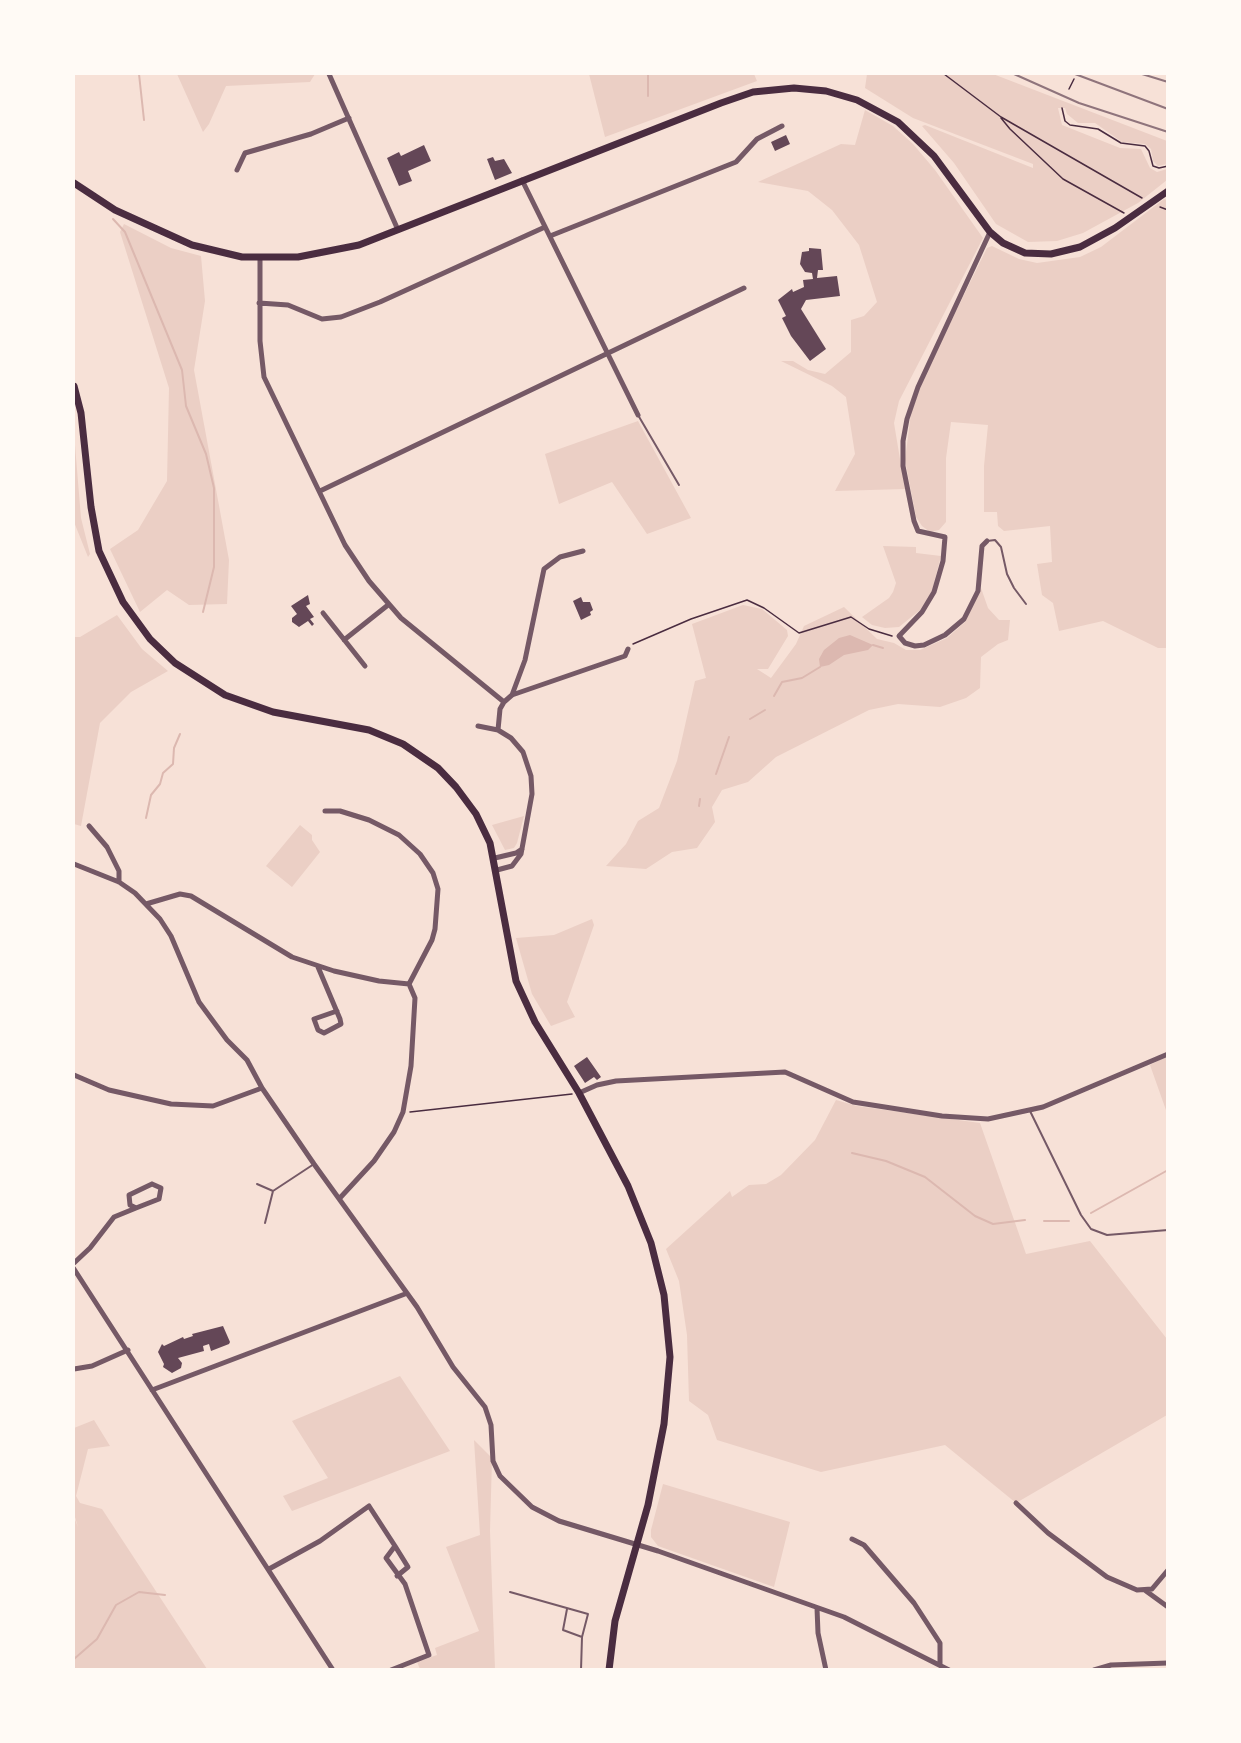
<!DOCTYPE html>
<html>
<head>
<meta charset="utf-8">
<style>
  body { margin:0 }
  #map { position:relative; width:1241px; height:1743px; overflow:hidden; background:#f7e1d7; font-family:Overpass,sans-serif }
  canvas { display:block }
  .frame { position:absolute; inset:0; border:75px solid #fffaf5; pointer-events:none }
</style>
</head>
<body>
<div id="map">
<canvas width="1241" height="1743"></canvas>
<div class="frame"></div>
</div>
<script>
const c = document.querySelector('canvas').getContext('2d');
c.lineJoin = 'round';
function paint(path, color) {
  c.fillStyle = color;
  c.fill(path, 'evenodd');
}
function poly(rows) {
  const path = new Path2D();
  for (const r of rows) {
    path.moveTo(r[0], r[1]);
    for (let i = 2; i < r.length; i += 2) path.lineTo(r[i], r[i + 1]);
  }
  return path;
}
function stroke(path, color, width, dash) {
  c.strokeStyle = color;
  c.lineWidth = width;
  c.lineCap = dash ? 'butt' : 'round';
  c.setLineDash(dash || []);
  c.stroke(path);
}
paint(poly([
  [177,74,315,74,310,82,226,86,209,124,203,132],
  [589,74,754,74,757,81,605,137],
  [867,74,993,74,1167,141,1167,164,1158,166,1153,161,1151,149,1145,144,1122,142,1095,123,1078,123,1067,114,1065,108,1058,108,1062,125,1120,148,1141,149,1150,168,1157,172,1167,169,1167,180,1138,203,1083,233,1057,241,1028,242,996,224,954,163,922,126,925,125,1033,168,1033,164,913,118,865,88],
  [865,110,893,126,913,144,935,170,983,238,899,401,894,423,905,489,835,491,855,454,846,397,832,386,781,361,793,361,808,370,825,374,851,352,851,320,864,316,877,302,859,245,832,210,808,191,758,182,841,144,855,145],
  [1164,199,1167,200,1167,648,1158,648,1103,621,1059,631,1053,603,1042,595,1037,564,1052,562,1050,526,1004,531,998,526,997,512,984,512,984,466,988,425,951,422,946,458,946,522,939,530,930,532,922,526,916,517,905,460,911,413,927,370,987,248,992,246,1019,259,1037,263,1080,257,1101,247],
  [124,224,171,248,201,256,205,301,194,370,229,560,227,604,189,605,167,590,140,612,110,549,138,530,167,481,169,388,120,232],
  [638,421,691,518,647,534,612,482,559,504,545,454],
  [74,433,81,518,90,554,88,557,74,522],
  [883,546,916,547,916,553,941,556,932,591,920,610,899,627,885,628,872,625,862,617,889,598,893,592,896,583],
  [981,588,988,608,999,620,1010,620,1008,640,998,644,981,657,980,688,966,698,940,707,898,704,869,710,776,757,748,782,722,790,712,807,715,822,697,848,672,852,646,869,606,866,626,844,638,821,659,808,677,761,695,681,706,678,692,624,743,605,762,609,787,630,788,636,768,669,757,669,771,678,796,644,804,626,844,607,877,639,894,643,906,650,920,650,947,638,965,622],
  [117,615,142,649,168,671,131,692,100,723,81,826,74,824,74,637,80,637],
  [524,816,517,843,514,848,505,850,492,825],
  [300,825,312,835,312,840,320,852,292,887,266,866],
  [592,919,594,925,567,1002,575,1017,551,1026,532,994,516,938,554,935],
  [1167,1056,1167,1113,1150,1065],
  [836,1100,857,1106,980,1123,1026,1254,1090,1241,1167,1339,1167,1415,1016,1503,945,1445,821,1472,717,1440,708,1415,689,1401,687,1335,679,1281,666,1249,730,1191,732,1197,749,1185,766,1184,781,1175,815,1140],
  [400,1376,450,1451,292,1511,283,1496,328,1478,292,1421],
  [94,1420,110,1446,88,1449,76,1496,80,1503,102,1509,207,1669,74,1669,74,1517,78,1527,74,1514,74,1428],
  [474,1440,492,1458,490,1531,495,1669,420,1669,417,1662,437,1655,435,1648,479,1631,446,1547,480,1535],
  [663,1484,790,1522,774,1587,658,1546,651,1537,651,1530]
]), '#ebcfc5');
paint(poly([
  [850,635,873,645,868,650,844,655,829,665,820,667,819,659,824,650,839,638]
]), '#dcb8b0');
stroke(poly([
  [139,74,144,120],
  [648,74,648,96],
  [113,219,125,232,182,370,186,406,206,454,214,488,214,567,203,612],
  [873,645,883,648],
  [774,696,782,682,802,678,820,667],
  [750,719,765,710],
  [716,774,729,737],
  [699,806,700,799],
  [146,818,151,795,160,784,163,773,173,764,174,748,180,734],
  [852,1153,886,1161,925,1177,975,1216,993,1224,1025,1220],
  [1091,1213,1168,1170],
  [1044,1221,1069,1221],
  [74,1659,97,1639,116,1605,139,1592,165,1595]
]), '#dcb8b0', 2);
paint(poly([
  [786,135,790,144,775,151,771,142],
  [424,145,431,161,408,171,412,181,399,186,387,158,399,152,401,156],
  [493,157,495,161,504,159,512,173,495,180,487,159],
  [809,248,821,249,823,270,818,270,817,278,837,276,840,296,806,300,801,309,826,349,810,361,791,336,782,318,786,316,778,300,792,289,793,292,804,287,803,280,813,279,812,273,805,272,800,264,802,252,809,251],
  [308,595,310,604,306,606,314,617,310,619,314,624,312,626,308,621,299,627,292,622,292,618,297,614,291,606],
  [581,597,583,602,590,602,593,610,590,612,591,615,581,620,573,601],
  [587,1057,601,1077,597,1080,594,1077,585,1083,574,1066],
  [223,1326,230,1342,229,1344,211,1351,209,1344,203,1346,204,1351,178,1358,182,1363,181,1368,172,1373,163,1367,164,1364,158,1352,162,1344,164,1346,183,1337,184,1339,193,1336,192,1334]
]), '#644757');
stroke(poly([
  [944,74,1001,117,1142,198],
  [1069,89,1074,79],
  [1062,108,1065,121,1070,125,1098,129,1121,143,1145,146,1149,151,1153,166,1159,168,1168,166],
  [1001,118,1010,129,1063,179,1124,213],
  [1160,207,1168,210],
  [633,644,691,619,747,600,764,608,799,633,851,617,869,629,892,636],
  [410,1112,572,1094]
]), '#4a2c40', 1.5);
stroke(poly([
  [638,415,679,485],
  [987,541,995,540,1001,547,1007,574,1014,588,1026,604],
  [1030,1111,1081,1215,1091,1229,1107,1235,1168,1230],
  [257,1184,273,1191,314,1164],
  [265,1223,273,1191],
  [510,1592,588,1614,582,1637,581,1670],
  [567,1609,563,1630,582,1637]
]), '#755966', 2);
stroke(poly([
  [329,74,398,230],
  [237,170,245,153,311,134,349,118],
  [522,180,638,415],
  [550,236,736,162,757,139,782,126],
  [260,259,260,341,264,377,345,545,369,581,401,618,504,702],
  [259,303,288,305,322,319,341,317,380,302,545,227],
  [320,491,744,288],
  [987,541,982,546,978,591,964,619,945,635,924,645,915,646,905,643,899,636,922,612,934,592,943,561,945,537,918,531,914,521,903,466,903,441,907,419,918,387,990,232],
  [323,613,365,666],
  [344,640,388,605],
  [512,695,525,660,544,569,560,557,583,551],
  [478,726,498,730],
  [325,811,340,811,369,820,399,835,420,854,433,873,438,889,435,929,432,940,409,984],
  [89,826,107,847,119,871,119,882],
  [495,858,516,853,522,849],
  [74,864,119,882,135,893,160,919,171,936,199,1002,227,1040,247,1060,262,1088,314,1164,417,1307,453,1367,485,1407,491,1425,493,1461,500,1476,532,1507,559,1521,658,1551,844,1617,949,1670],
  [497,870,512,866,521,854,532,794,531,776,523,752,511,738,498,730,500,709,504,702,512,695,625,656,628,649],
  [146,904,180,894,191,896,292,957,334,971,379,981,409,984],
  [318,967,340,1019,341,1024,324,1033,318,1030,314,1019,337,1011],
  [74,1075,109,1090,171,1104,213,1106,262,1088],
  [579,1093,597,1085,616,1081,785,1072,853,1102,942,1116,988,1119,1043,1107,1168,1054],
  [152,1184,161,1188,159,1199,136,1208,130,1205,129,1195,152,1184],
  [339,1199,374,1161,394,1132,403,1112,411,1066,415,998,409,984],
  [74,1263,90,1248,114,1217,136,1208],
  [74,1269,333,1670],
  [74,1369,92,1366,128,1350],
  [152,1390,405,1294],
  [1016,1503,1048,1533,1107,1577,1137,1590,1152,1589,1168,1570],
  [852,1539,864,1545,914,1603,940,1643,940,1665],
  [395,1546,408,1567,397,1576],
  [269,1569,320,1541,369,1506,395,1546,386,1558,405,1584,429,1655,391,1670],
  [1146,1591,1168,1607],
  [817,1608,818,1633,826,1670],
  [1094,1670,1111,1665,1168,1663]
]), '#755966', 5);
stroke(poly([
  [74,183,115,210,192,245,242,257,298,257,359,245,721,103,753,92,794,88,826,91,857,100,898,122,934,156,990,232,1003,243,1025,253,1051,254,1080,247,1115,228,1168,191],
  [74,386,81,413,91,507,99,551,123,602,150,639,175,663,225,695,273,712,369,730,403,744,438,768,456,787,476,814,490,843,516,981,535,1022,579,1093,628,1186,651,1243,664,1295,670,1357,664,1424,648,1505,615,1621,609,1670]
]), '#4a2c40', 7);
stroke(poly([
  [1014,74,1079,103,1168,132],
  [1075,74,1168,109],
  [1142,74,1168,82]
]), '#8f747c', 2);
</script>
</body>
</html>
